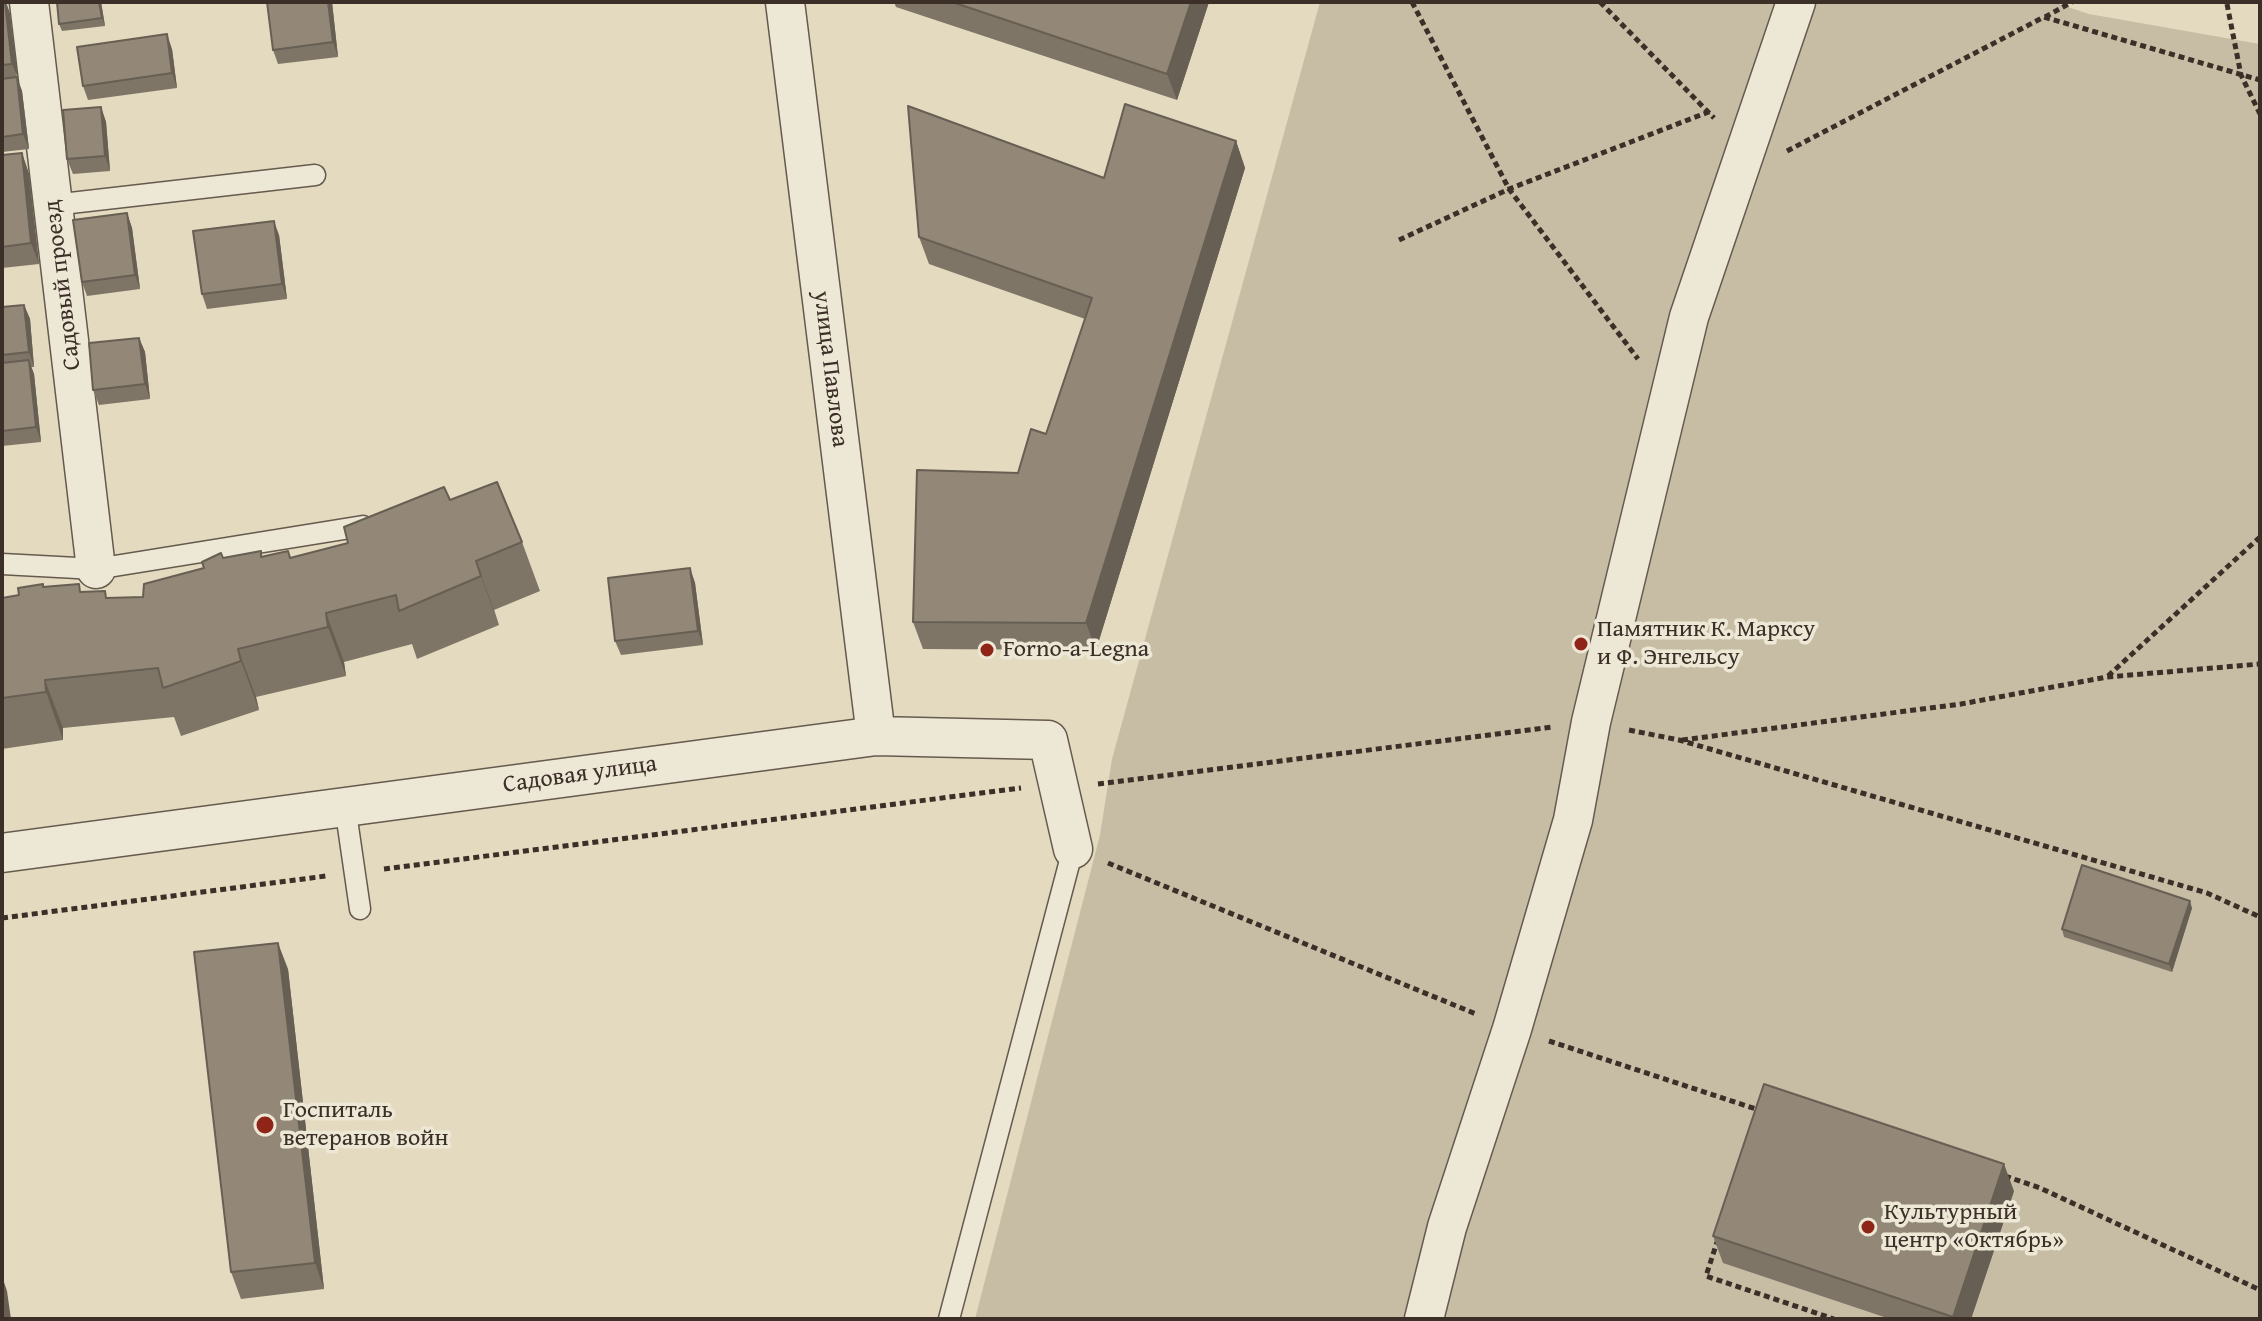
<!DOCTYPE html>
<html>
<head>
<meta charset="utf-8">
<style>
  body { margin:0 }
  #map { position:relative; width:2262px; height:1321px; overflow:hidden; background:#e4dabf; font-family:"Gentium Book Plus",serif }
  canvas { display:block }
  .frame { position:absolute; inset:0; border:4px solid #3c2f28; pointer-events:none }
</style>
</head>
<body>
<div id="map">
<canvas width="2262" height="1321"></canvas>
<div class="frame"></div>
</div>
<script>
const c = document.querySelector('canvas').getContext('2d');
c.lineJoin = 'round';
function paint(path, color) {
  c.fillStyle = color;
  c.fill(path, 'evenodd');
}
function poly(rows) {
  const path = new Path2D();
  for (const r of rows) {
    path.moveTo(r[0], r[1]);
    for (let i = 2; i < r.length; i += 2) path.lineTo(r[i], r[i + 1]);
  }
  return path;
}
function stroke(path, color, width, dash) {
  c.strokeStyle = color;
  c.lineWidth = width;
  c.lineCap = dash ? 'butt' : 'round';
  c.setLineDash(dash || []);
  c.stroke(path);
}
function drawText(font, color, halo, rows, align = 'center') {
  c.font = font + ' "Gentium Book Plus",serif';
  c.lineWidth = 7;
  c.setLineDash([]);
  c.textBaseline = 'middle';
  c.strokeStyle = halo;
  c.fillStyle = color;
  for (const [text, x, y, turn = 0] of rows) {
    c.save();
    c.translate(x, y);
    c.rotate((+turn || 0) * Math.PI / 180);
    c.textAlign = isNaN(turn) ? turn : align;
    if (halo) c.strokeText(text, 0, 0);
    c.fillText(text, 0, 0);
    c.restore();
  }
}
paint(poly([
  [1320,2,2053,2,2089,14,2260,44,2260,1319,975,1319,1100,835,1112,759]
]), '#c7bda5');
const lane = poly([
  [53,205,315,175],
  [2,564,96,569,363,526],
  [345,806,360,909],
  [949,1319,1073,849]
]);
const street = poly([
  [29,2,96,569],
  [785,2,876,736],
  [2,853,876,736,1048,740,1073,849],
  [1424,1319,1447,1227,1512,1029,1573,820,1591,722,1689,317,1796,2]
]);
stroke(lane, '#665a4e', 23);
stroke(street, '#665a4e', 41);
stroke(poly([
  [1412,2,1509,189,1638,359],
  [1600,2,1714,118],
  [2227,4,2241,75,2260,114],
  [2045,17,2072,2],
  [1787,151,2044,17,2260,80],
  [1399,240,1509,189,1711,111],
  [2108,676,2260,537],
  [1629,730,1679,740,2207,893,2260,917],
  [1682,740,1961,704,2107,677,2260,664],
  [1098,784,1552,727],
  [1108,863,1476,1014],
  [384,869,1021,788],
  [2,918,326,876],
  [1549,1041,1759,1110],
  [2005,1176,2040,1188,2260,1290],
  [1718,1239,1706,1276,1834,1319]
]), '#3c2f28', 5, [6, 4]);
stroke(lane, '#ede7d5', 20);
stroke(street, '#ede7d5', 38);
paint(poly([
  [2,2,6,2,10,14,17,79,22,91,29,149,2,152],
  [57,2,101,2,105,26,62,31,59,24],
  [267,2,332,2,338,57,278,64,273,50],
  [894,2,1209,2,1177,100,896,7],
  [172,49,177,88,88,100,83,86],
  [101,107,106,122,110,171,73,174,67,159],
  [1236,141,1245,168,1096,650,923,649,913,622,1046,434,1085,319,929,264,919,237,1104,178],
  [22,153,29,174,39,264,2,268,2,155],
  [127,213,132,228,140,289,87,296,82,282],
  [279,235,287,299,207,309,202,294],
  [24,305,30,319,34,367,31,367,34,374,41,442,2,446,2,307],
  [139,338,145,352,150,399,99,405,93,390],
  [450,500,522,542,540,591,494,610,499,625,417,659,412,644,344,662,346,676,256,697,259,710,181,736,174,717,63,728,63,740,2,749,2,598,19,595,44,587,82,592,107,598,143,597,223,558,263,557,290,558,348,543],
  [690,568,695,583,703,645,621,655,615,641],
  [2192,908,2172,972,2064,937,2062,929],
  [288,969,324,1289,241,1299,231,1272],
  [2014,1191,1971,1319,1890,1319,1723,1263,1713,1236]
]), '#7e7566');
paint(poly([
  [6,2,10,14,18,78,12,64],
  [99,2,101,2,105,26,102,18],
  [328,2,332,2,338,57,333,42],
  [1191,2,1209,2,1177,100,1167,74],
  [167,34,172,49,177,88,172,73],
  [17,77,22,91,29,149,23,134],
  [101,107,106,122,110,171,105,156],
  [1236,141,1245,168,1096,650,1086,623],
  [22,153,29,174,39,264,31,243],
  [127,213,132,228,140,289,135,275],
  [274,221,279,235,287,299,282,284],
  [24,305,30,319,34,367,29,352],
  [139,338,145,352,150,399,145,384],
  [29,360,34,374,41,442,36,427],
  [476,561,494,610,499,625,481,576],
  [690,568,695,583,703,645,698,631],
  [326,613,344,662,346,676,328,627],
  [238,649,256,697,259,710,241,661],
  [45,680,63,728,63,740,46,692],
  [2190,901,2192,908,2172,972,2169,964],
  [278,943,288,969,324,1289,315,1263],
  [2004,1164,2014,1191,1971,1319,1954,1319,1953,1317],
  [2,1276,7,1291,11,1319,4,1319,2,1300]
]), '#675f53');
const building = poly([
  [2,2,5,2,12,64,2,65,2,2],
  [57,2,99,2,102,18,59,24,57,2],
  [267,2,328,2,333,42,273,50,267,2],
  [952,2,1191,2,1167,74,952,2],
  [167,34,172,73,83,86,77,47,167,34],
  [17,77,23,134,2,137,2,79,17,77],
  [1125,104,1236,141,1086,623,913,622,917,470,1018,473,1031,429,1046,434,1092,298,919,237,908,106,1104,178,1125,104],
  [101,107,105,156,67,159,63,110,101,107],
  [22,153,31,243,2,247,2,155,22,153],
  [127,213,135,275,82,282,73,220,127,213],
  [274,221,282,284,202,294,193,231,274,221],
  [24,305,29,352,2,355,2,307,24,305],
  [139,338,145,384,93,390,89,343,139,338],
  [29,360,36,427,2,431,2,363,29,360],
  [497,482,522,542,476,561,481,576,399,611,396,595,326,613,328,627,238,649,241,661,163,688,158,668,45,680,46,692,2,698,2,598,19,595,18,588,43,584,43,587,79,584,80,592,105,591,106,598,143,597,144,584,204,568,202,562,221,553,223,558,261,551,261,557,288,551,290,558,348,543,344,527,444,487,450,500,497,482],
  [690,568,698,631,615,641,608,578,690,568],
  [2082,865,2190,901,2169,964,2062,929,2082,865],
  [278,943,315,1263,231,1272,194,952,278,943],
  [1764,1084,2004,1164,1953,1317,1713,1236,1764,1084],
  [2,1300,4,1319,2,1319,2,1300]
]);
paint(building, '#938877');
stroke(building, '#675f53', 2);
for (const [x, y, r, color] of [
  [1581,644,8,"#8f2418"],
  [987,650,8,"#8f2418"],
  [265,1125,10,"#8f2418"],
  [1868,1227,8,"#8f2418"]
]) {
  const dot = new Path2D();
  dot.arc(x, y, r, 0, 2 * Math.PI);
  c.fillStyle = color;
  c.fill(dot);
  stroke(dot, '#ede7d5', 3);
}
drawText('24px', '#3c2f28', '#ede7d5', [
  ["Садовый проезд",63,285,-97],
  ["улица Павлова",830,369,83],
  ["Садовая улица",580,775,-8]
]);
drawText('24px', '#3c2f28', '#ede7d5', [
  ["Памятник К. Марксу",1597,630],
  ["и Ф. Энгельсу",1597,658],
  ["Forno-a-Legna",1003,650],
  ["Госпиталь",283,1111],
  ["ветеранов войн",283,1139],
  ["Культурный",1884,1213],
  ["центр «Октябрь»",1884,1241]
], 'left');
</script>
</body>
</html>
